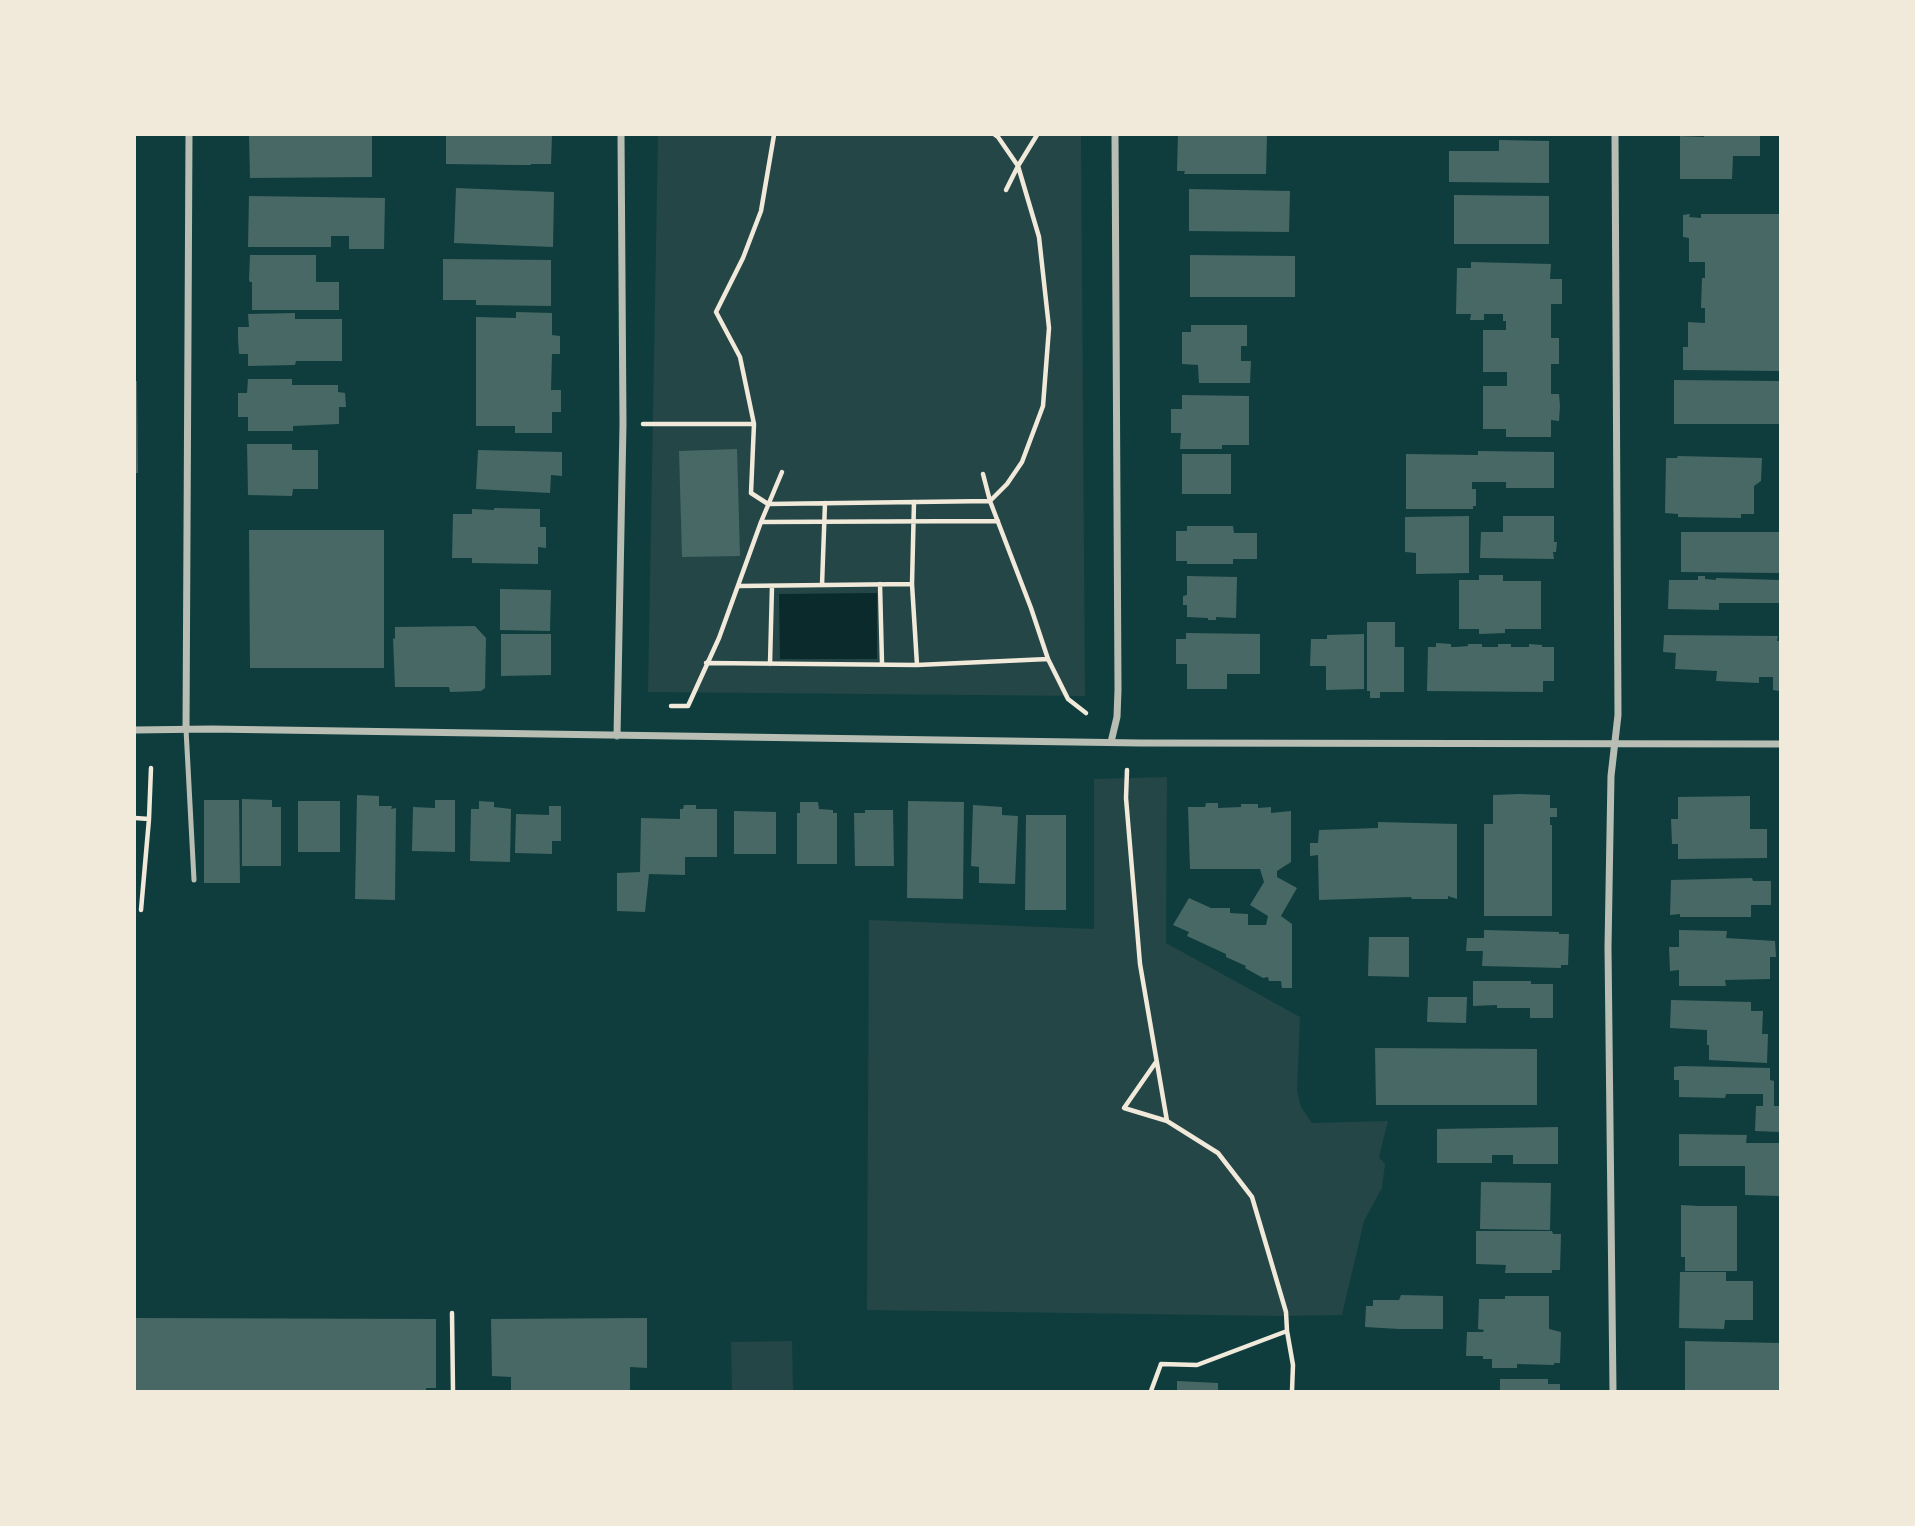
<!DOCTYPE html>
<html>
<head>
<meta charset="utf-8">
<style>
  body { margin:0 }
  #map { position:relative; width:1915px; height:1526px; overflow:hidden; background:#0f3d3e; font-family:Lato,sans-serif }
  canvas { display:block }
  .frame { position:absolute; inset:0; border:136px solid #f1e9da; pointer-events:none }
</style>
</head>
<body>
<div id="map">
<canvas width="1915" height="1526"></canvas>
<div class="frame"></div>
</div>
<script>
const c = document.querySelector('canvas').getContext('2d');
c.lineJoin = 'round';
function paint(path, color) {
  c.fillStyle = color;
  c.fill(path, 'evenodd');
}
function poly(rows) {
  const path = new Path2D();
  for (const r of rows) {
    path.moveTo(r[0], r[1]);
    for (let i = 2; i < r.length; i += 2) path.lineTo(r[i], r[i + 1]);
  }
  return path;
}
function stroke(path, color, width, dash) {
  c.strokeStyle = color;
  c.lineWidth = width;
  c.lineCap = dash ? 'butt' : 'round';
  c.setLineDash(dash || []);
  c.stroke(path);
}
paint(poly([
  [658,135,1081,135,1085,696,648,692],
  [1167,777,1166,943,1300,1017,1297,1090,1301,1107,1312,1123,1388,1121,1379,1157,1385,1164,1382,1188,1364,1221,1342,1315,1277,1316,867,1310,869,920,1094,929,1094,779],
  [792,1341,793,1391,732,1391,731,1342]
]), '#244646');
paint(poly([
  [877,593,877,659,780,659,779,594]
]), '#0a2a2b');
paint(poly([
  [249,135,372,135,372,177,250,178],
  [446,135,552,135,551,164,531,164,531,165,518,165,446,164],
  [1178,135,1267,135,1266,174,1184,174,1185,171,1177,171],
  [1704,135,1760,135,1760,156,1733,156,1732,179,1680,179,1680,136,1704,137],
  [1499,140,1549,141,1549,183,1449,182,1449,151,1499,151],
  [456,188,554,192,553,247,454,243],
  [1189,189,1290,191,1289,232,1189,231],
  [1454,195,1549,196,1549,244,1454,244],
  [249,196,385,198,384,249,349,249,349,236,331,236,331,247,248,247],
  [1690,214,1689,217,1701,218,1701,214,1780,214,1780,371,1683,370,1683,347,1688,347,1688,322,1705,323,1705,308,1701,308,1702,278,1705,278,1705,262,1689,262,1689,238,1683,237,1683,215],
  [250,255,316,255,316,282,339,282,339,310,252,310,252,282,250,282,249,280],
  [1190,255,1295,256,1295,297,1190,297],
  [443,259,551,260,551,306,476,305,476,300,443,300],
  [1471,262,1551,264,1550,279,1562,279,1562,304,1551,304,1551,338,1559,338,1559,364,1551,364,1551,394,1559,394,1560,406,1559,421,1551,420,1551,437,1506,437,1506,429,1483,429,1483,386,1507,386,1507,372,1483,372,1483,330,1506,330,1506,321,1503,321,1503,314,1484,314,1484,320,1470,320,1471,314,1456,314,1457,268,1471,268],
  [516,312,552,313,552,335,560,336,560,354,552,354,551,390,561,390,561,412,552,412,552,433,515,433,515,426,476,426,476,317,516,318],
  [295,313,295,319,342,319,342,361,296,361,295,365,248,366,248,354,239,354,238,339,238,327,249,327,248,314],
  [1191,325,1247,325,1247,346,1241,346,1241,361,1251,361,1250,383,1199,383,1198,365,1182,364,1182,332,1191,332],
  [248,379,292,379,292,385,338,385,338,392,345,393,346,407,339,407,339,424,293,426,293,431,248,431,248,417,238,417,238,393,247,393],
  [1674,380,1780,381,1780,424,1674,424],
  [135,381,137,381,138,473,135,473],
  [1182,395,1249,396,1249,445,1222,445,1222,449,1180,449,1181,433,1171,433,1171,409,1182,409],
  [247,444,292,444,292,450,318,450,318,489,293,489,292,496,248,495],
  [737,449,740,556,682,557,679,451],
  [478,450,562,452,562,476,551,475,550,493,476,489],
  [1478,451,1554,452,1554,488,1506,488,1506,482,1472,482,1472,489,1476,489,1476,506,1473,506,1473,509,1406,509,1406,454,1478,455],
  [1182,454,1231,454,1231,494,1182,494],
  [1677,456,1762,458,1761,481,1754,486,1754,514,1741,514,1741,518,1678,517,1678,514,1665,513,1666,458,1678,458],
  [494,508,540,509,540,527,546,527,546,548,538,547,538,564,472,563,472,558,452,558,453,514,472,514,472,509,494,510],
  [1469,516,1469,573,1416,574,1416,553,1405,552,1405,517],
  [1503,516,1554,516,1554,542,1557,542,1556,552,1553,552,1554,559,1480,558,1481,532,1503,532],
  [1187,526,1233,526,1234,533,1257,533,1257,559,1233,559,1233,564,1187,564,1187,561,1176,561,1176,531,1187,531],
  [249,530,384,530,384,668,250,668],
  [1681,532,1780,532,1780,573,1681,572],
  [1479,575,1503,575,1503,581,1541,581,1541,629,1505,629,1505,633,1479,634,1479,629,1459,629,1459,580,1479,580],
  [1187,576,1237,577,1236,618,1216,617,1216,620,1208,620,1208,618,1187,617,1187,605,1183,605,1183,596,1187,595],
  [1698,576,1705,576,1705,579,1716,580,1716,578,1779,580,1780,600,1779,603,1719,603,1719,610,1668,609,1669,580,1698,580],
  [500,589,551,590,550,631,500,630],
  [1367,622,1395,622,1395,647,1404,647,1404,692,1380,692,1380,698,1370,698,1370,691,1367,691],
  [475,626,486,638,485,688,481,691,450,692,449,687,395,687,393,638,395,639,395,627],
  [1186,633,1260,634,1260,674,1227,674,1227,689,1187,689,1187,664,1176,664,1176,639,1186,639],
  [501,634,551,634,551,675,501,676],
  [1364,634,1364,689,1326,690,1326,666,1310,666,1311,639,1327,639,1327,635],
  [1664,635,1778,636,1777,641,1780,641,1780,691,1773,690,1773,677,1759,677,1759,683,1716,681,1717,671,1675,669,1676,653,1663,652],
  [1436,643,1451,644,1451,647,1456,647,1468,646,1468,644,1482,644,1482,647,1498,647,1498,644,1511,644,1511,647,1529,647,1529,644,1542,645,1542,647,1554,647,1554,681,1543,681,1543,692,1427,691,1428,647,1436,647],
  [1519,794,1550,795,1550,808,1557,808,1557,817,1550,817,1550,825,1552,825,1552,916,1484,916,1484,824,1493,824,1493,795],
  [357,795,379,796,379,806,392,806,391,809,396,808,395,900,355,899],
  [1750,796,1750,829,1767,829,1767,858,1678,859,1678,844,1672,844,1671,819,1678,819,1678,797],
  [242,799,272,800,272,807,281,807,281,866,242,866],
  [204,800,239,800,240,883,204,883],
  [435,800,455,800,455,852,412,851,413,807,435,808],
  [298,801,340,801,340,852,298,852],
  [479,801,494,802,494,807,511,809,510,862,470,861,471,809,479,809],
  [908,801,964,802,963,899,907,898],
  [800,802,818,802,819,809,833,810,833,813,837,813,837,864,797,864,797,813,800,813],
  [1206,803,1218,803,1218,808,1241,807,1241,804,1258,804,1258,808,1271,807,1271,813,1291,811,1291,862,1277,871,1277,877,1297,888,1281,916,1292,924,1292,988,1282,988,1281,981,1269,981,1268,977,1263,978,1245,968,1246,966,1226,957,1226,954,1187,936,1189,932,1173,925,1189,898,1211,908,1230,908,1230,913,1248,914,1248,925,1266,925,1268,916,1250,905,1264,882,1260,869,1190,869,1188,807,1205,807],
  [684,805,696,805,696,809,717,809,717,857,685,857,685,875,649,874,645,912,617,911,617,873,640,872,641,818,680,819,680,809,683,809],
  [973,805,1002,807,1002,815,1018,816,1015,884,979,883,979,867,971,866],
  [549,806,561,806,561,841,552,841,552,854,515,853,516,814,549,815],
  [865,810,893,810,894,866,855,866,854,813,865,813],
  [734,811,776,812,776,854,734,854],
  [1026,815,1066,815,1066,910,1025,910],
  [1378,822,1457,824,1457,899,1448,896,1448,899,1412,899,1411,897,1319,900,1318,855,1310,856,1310,843,1318,843,1319,830,1378,828],
  [1752,878,1753,881,1771,881,1771,905,1751,905,1751,917,1680,917,1680,914,1670,915,1671,880],
  [1484,930,1559,932,1559,934,1569,934,1568,965,1561,965,1561,968,1482,966,1483,951,1466,951,1467,938,1484,938],
  [1679,930,1727,931,1726,938,1775,941,1776,957,1770,957,1770,979,1725,980,1726,986,1679,986,1679,970,1670,971,1669,947,1679,947],
  [1369,937,1409,937,1409,977,1368,976],
  [1473,981,1531,981,1531,984,1553,984,1553,1018,1530,1018,1530,1008,1497,1008,1497,1005,1473,1006],
  [1428,997,1467,997,1466,1023,1427,1022],
  [1671,1000,1751,1002,1751,1011,1763,1011,1762,1034,1768,1034,1767,1063,1709,1060,1709,1045,1707,1045,1707,1030,1670,1028],
  [1375,1048,1537,1049,1537,1105,1376,1105],
  [1681,1066,1770,1068,1770,1080,1774,1081,1774,1106,1780,1106,1780,1132,1755,1131,1756,1106,1763,1106,1763,1094,1726,1094,1725,1098,1679,1097,1679,1080,1674,1080,1674,1067],
  [1558,1127,1558,1164,1513,1164,1513,1155,1492,1155,1492,1163,1437,1163,1437,1129],
  [1679,1134,1747,1135,1746,1143,1780,1143,1780,1196,1745,1195,1745,1166,1679,1166],
  [1481,1182,1551,1183,1550,1230,1480,1229],
  [1681,1205,1699,1206,1737,1206,1737,1271,1685,1271,1685,1257,1681,1257],
  [1476,1231,1552,1231,1553,1234,1561,1234,1560,1270,1552,1270,1552,1273,1505,1273,1506,1265,1476,1264],
  [1680,1272,1726,1272,1726,1281,1753,1281,1753,1320,1725,1320,1724,1329,1679,1328],
  [1401,1295,1443,1296,1443,1329,1399,1329,1365,1327,1366,1306,1373,1306,1373,1300,1399,1300],
  [1505,1296,1549,1296,1549,1329,1561,1332,1560,1363,1554,1363,1554,1365,1517,1364,1517,1368,1492,1368,1492,1359,1483,1359,1483,1356,1466,1356,1467,1332,1483,1332,1484,1330,1478,1329,1479,1299,1505,1299],
  [135,1318,436,1319,436,1388,426,1388,426,1391,135,1391],
  [647,1318,647,1368,630,1367,630,1391,511,1391,511,1377,492,1376,491,1319],
  [1685,1341,1780,1343,1780,1391,1685,1391],
  [1500,1379,1548,1379,1548,1384,1560,1384,1560,1391,1500,1391],
  [1177,1381,1218,1383,1218,1391,1177,1391]
]), '#486865');
stroke(poly([
  [774,135,761,211,743,258,716,312,740,357,754,424,751,493,768,504,990,501,1007,484,1022,462,1043,406,1049,328,1039,237,1018,166,998,137,995,135],
  [1006,190,1018,166,1037,135],
  [643,424,754,424],
  [983,474,990,501,1031,608,1048,659,1068,699,1086,713],
  [914,502,912,584,917,665],
  [761,522,998,521],
  [880,584,882,664],
  [822,585,825,503],
  [739,586,912,584],
  [706,663,917,665,1048,659],
  [770,664,772,586],
  [671,706,688,706,719,638,761,522,782,472],
  [1127,770,1126,798,1140,964,1167,1121,1218,1153,1252,1197,1286,1312,1287,1331,1293,1365,1292,1391],
  [135,818,149,819],
  [141,910,149,819,151,768],
  [1156,1062,1124,1108,1167,1121],
  [452,1313,453,1391],
  [1151,1391,1161,1364,1197,1365,1287,1331]
]), '#f1e9da', 4.5);
stroke(poly([
  [186,729,194,880]
]), '#b8beb3', 5);
stroke(poly([
  [186,729,189,135],
  [135,730,211,729,1140,743,1780,744],
  [617,736,623,424,621,135],
  [1111,742,1117,717,1118,690,1115,135],
  [1613,1391,1608,947,1611,776,1618,715,1615,135]
]), '#b8beb3', 7);
</script>
</body>
</html>
